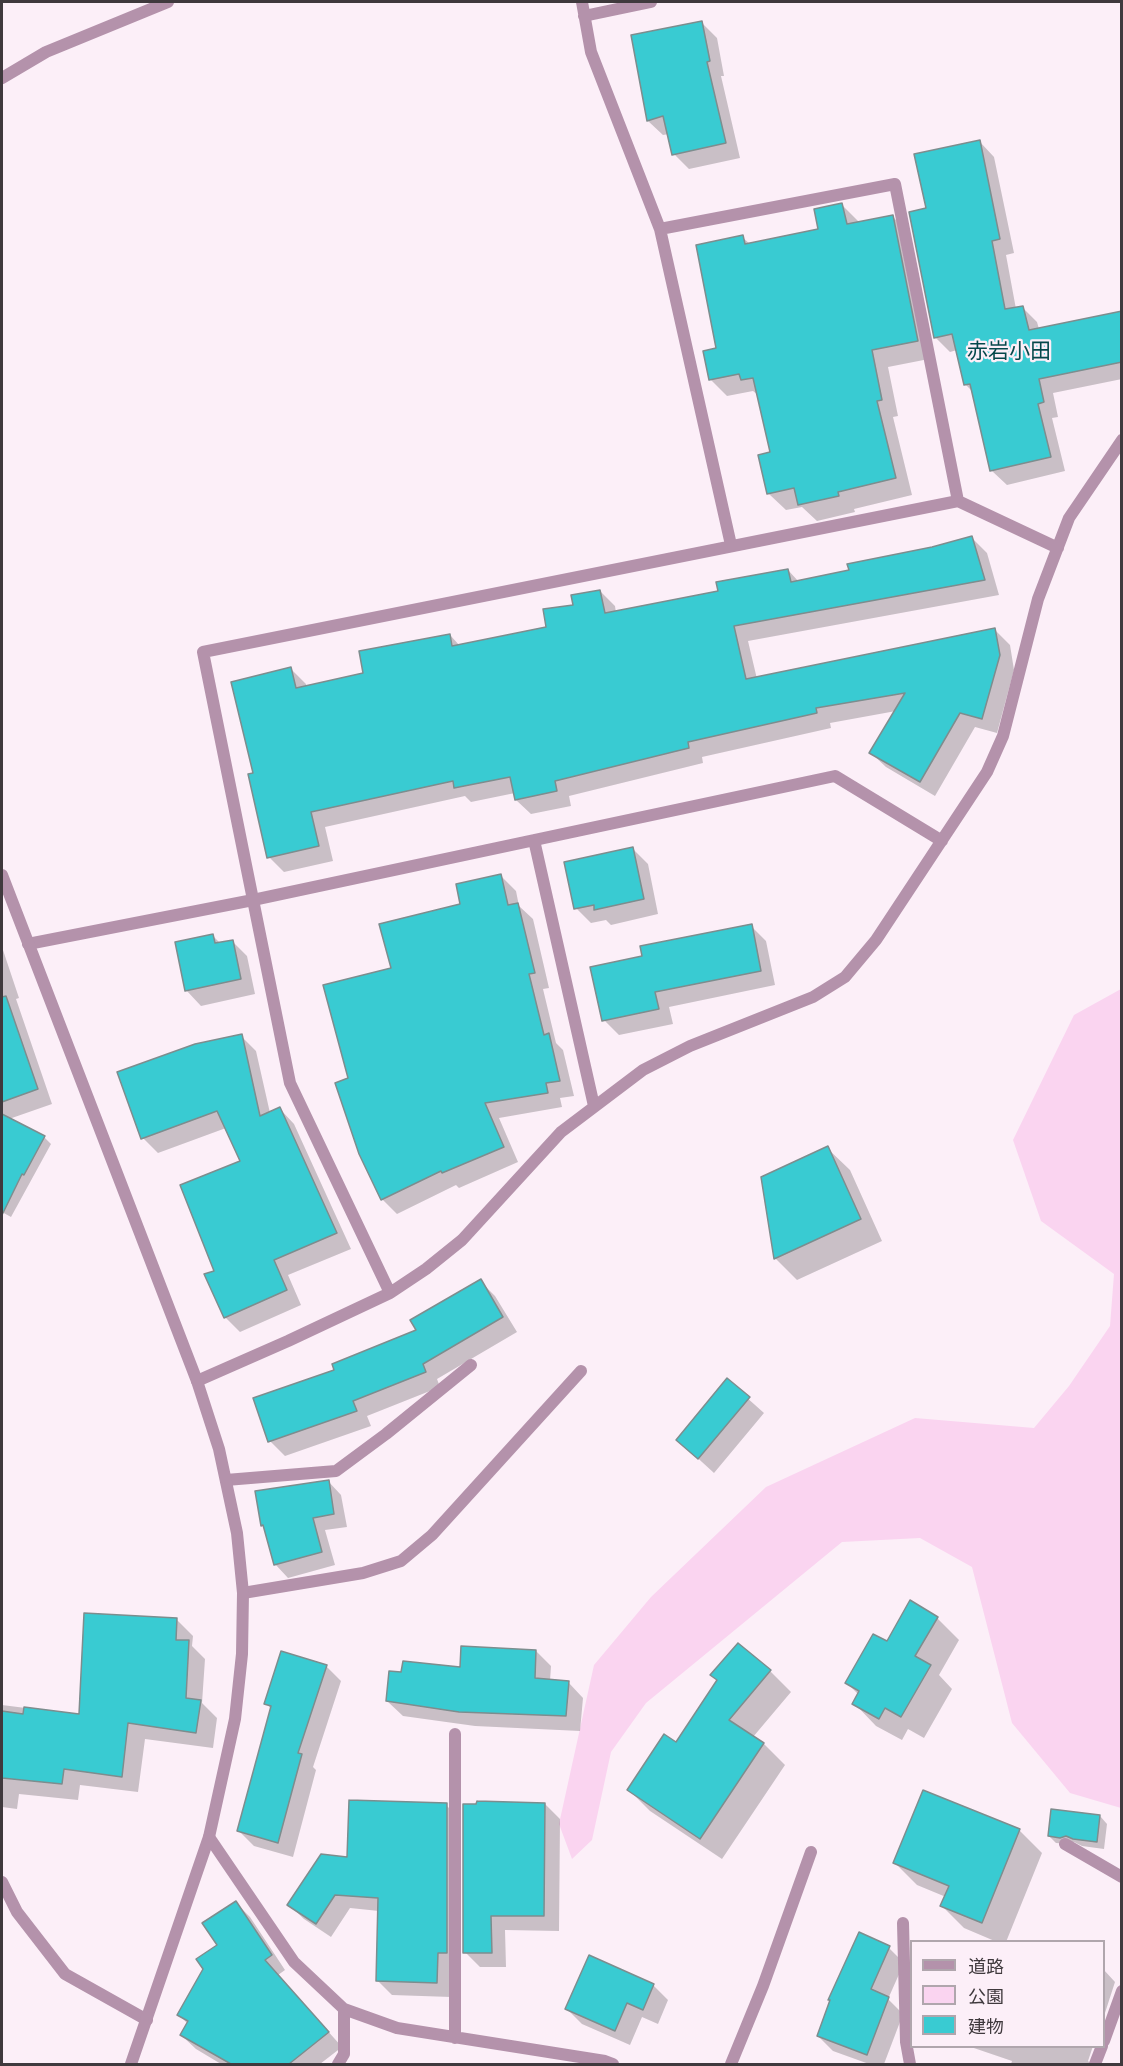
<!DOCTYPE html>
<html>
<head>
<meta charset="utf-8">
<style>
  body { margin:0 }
  #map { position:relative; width:1123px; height:2066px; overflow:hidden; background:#fceff8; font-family:Helvetica,"Noto Sans JP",sans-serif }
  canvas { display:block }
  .frame { position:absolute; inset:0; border:3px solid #3f393d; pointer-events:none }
  .legend { position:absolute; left:910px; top:1940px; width:195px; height:108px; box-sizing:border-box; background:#fceff8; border:2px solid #b0a6ad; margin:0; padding:8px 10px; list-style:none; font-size:18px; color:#3f393d }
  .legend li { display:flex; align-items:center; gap:12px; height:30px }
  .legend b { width:30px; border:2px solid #b0a6ad }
</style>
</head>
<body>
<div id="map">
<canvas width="1123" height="2066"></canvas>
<div class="frame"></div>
<ul class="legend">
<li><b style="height:8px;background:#b492ab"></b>道路</li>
<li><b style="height:16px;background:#fad4f0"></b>公園</li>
<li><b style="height:16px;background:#39cbd2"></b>建物</li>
</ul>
</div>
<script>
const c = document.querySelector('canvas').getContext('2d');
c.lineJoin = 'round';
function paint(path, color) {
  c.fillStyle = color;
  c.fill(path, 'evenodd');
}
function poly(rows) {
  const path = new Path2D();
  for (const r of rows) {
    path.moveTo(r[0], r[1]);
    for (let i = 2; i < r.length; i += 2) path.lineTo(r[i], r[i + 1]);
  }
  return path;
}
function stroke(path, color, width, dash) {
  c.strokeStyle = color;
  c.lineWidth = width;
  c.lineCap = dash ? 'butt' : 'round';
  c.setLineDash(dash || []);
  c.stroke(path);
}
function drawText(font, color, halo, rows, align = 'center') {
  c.font = font + ' Helvetica,"Noto Sans JP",sans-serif';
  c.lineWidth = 4.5;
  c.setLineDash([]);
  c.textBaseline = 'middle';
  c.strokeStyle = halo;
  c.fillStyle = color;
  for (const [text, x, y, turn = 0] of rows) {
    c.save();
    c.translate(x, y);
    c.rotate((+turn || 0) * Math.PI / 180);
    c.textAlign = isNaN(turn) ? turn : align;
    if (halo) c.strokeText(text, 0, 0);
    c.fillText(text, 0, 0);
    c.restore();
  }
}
paint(poly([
  [1121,989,1121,1808,1070,1793,1012,1723,972,1567,920,1538,842,1542,646,1703,611,1752,592,1840,572,1859,559,1824,594,1665,651,1597,766,1487,915,1418,1034,1428,1069,1386,1110,1326,1114,1274,1041,1221,1013,1140,1074,1015]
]), '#fad4f0');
paint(poly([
  [702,23,717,38,724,76,721,76,740,158,689,169,674,154,669,134,663,135,648,121],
  [980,142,994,157,1014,253,1006,255,1016,309,1022,307,1037,322,1039,329,1122,312,1122,379,1053,393,1058,417,1052,418,1065,471,1007,485,992,471,974,393,965,384,957,350,950,352,935,337,927,209],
  [842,205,859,222,892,216,909,233,934,358,888,367,898,416,893,417,912,495,854,509,855,512,817,521,802,507,786,510,769,494,760,456,771,453,758,395,753,391,727,396,710,379,742,237,750,244,820,231],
  [972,538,987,553,999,595,748,641,757,679,995,630,1010,645,1014,670,997,733,975,727,935,796,886,767,871,753,896,711,830,723,831,728,702,757,703,763,569,796,571,806,531,814,516,800,515,793,471,802,465,796,325,827,333,861,284,872,269,857,255,774,291,669,306,684,306,687,365,674,450,635,460,646,547,628,574,606,600,591,615,606,616,613,720,592,788,570,799,582,851,571],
  [633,849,648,864,658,914,611,925,606,920,591,923,576,908],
  [501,876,516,891,519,906,533,919,549,988,543,989,556,1043,563,1050,574,1096,560,1098,562,1107,499,1118,518,1162,459,1188,456,1185,397,1214,382,1199,349,1079,392,969,462,905],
  [751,926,766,941,775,985,669,1007,673,1024,619,1035,604,1020,644,957],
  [213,936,221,944,232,941,247,956,255,994,201,1006,186,990],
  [2,947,19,998,16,999,52,1104,9,1119,44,1137,51,1144,11,1217,2,1212,2,1167,15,1170,2,1130,2,1115,4,1116,2,1113],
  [241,1036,256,1051,270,1113,280,1109,294,1124,351,1249,288,1275,301,1305,240,1332,225,1317,216,1272,242,1162,226,1128,158,1153,143,1138],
  [827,1148,850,1170,882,1241,797,1280,775,1258],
  [480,1281,495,1296,517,1332,437,1379,440,1387,367,1416,371,1426,285,1456,270,1441,255,1399,336,1370,418,1331],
  [727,1380,764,1413,714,1473,678,1440],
  [328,1481,341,1495,347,1527,325,1530,335,1565,288,1578,275,1564,265,1528,262,1525],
  [937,1618,959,1640,939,1675,952,1689,924,1738,908,1729,902,1740,876,1726,854,1703,859,1695,847,1683,887,1643],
  [176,1619,193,1636,192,1646,205,1659,202,1703,217,1718,213,1748,145,1739,138,1792,80,1785,78,1800,19,1794,17,1809,2,1807,2,1705,81,1715],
  [536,1651,551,1666,550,1681,568,1682,583,1698,580,1731,475,1726,403,1716,387,1701],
  [326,1666,341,1681,313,1767,316,1770,293,1857,254,1846,239,1831,272,1710,266,1703],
  [770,1671,791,1692,753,1737,764,1744,785,1765,722,1859,650,1811,629,1790,676,1744],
  [924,1792,1020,1831,1042,1853,1006,1942,997,1942,964,1928,942,1906,946,1897,917,1885,895,1863],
  [545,1804,560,1819,559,1931,505,1930,506,1967,480,1967,465,1952],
  [446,1805,460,1819,451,1997,392,1995,378,1981,379,1911,350,1908,331,1937,304,1919,289,1905,349,1858],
  [1100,1816,1107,1824,1104,1849,1082,1846,1074,1842,1068,1844,1056,1843,1049,1836],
  [236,1903,250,1917,285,1970,278,1975,342,2047,320,2064,221,2064,196,2049,181,2035,188,2024,178,2014,219,1946],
  [889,1948,904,1963,888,1999,903,2014,884,2064,869,2064,833,2051,818,2036],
  [1104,1970,1115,1982,1104,2016],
  [653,1985,668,2000,658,2024,642,2017,630,2045,582,2024,567,2009],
  [968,2046,1093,2046,1088,2061,1091,2064,1011,2064,1012,2061]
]), '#0003');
const building = poly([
  [702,21,710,61,707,62,726,143,672,155,663,116,647,121,631,35,702,21],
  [980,140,1000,239,992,241,1005,309,1023,306,1029,330,1122,311,1122,362,1039,379,1044,402,1038,404,1051,457,990,471,970,384,964,385,952,334,934,338,909,212,926,208,914,154,980,140],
  [842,203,847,224,893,215,918,341,872,350,882,400,877,401,896,478,838,492,839,496,798,505,794,488,767,494,758,455,770,452,753,378,741,380,739,374,709,380,703,351,716,348,696,245,743,235,745,244,818,229,814,209,842,203],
  [972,536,985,580,734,626,746,679,995,628,1000,655,982,719,960,713,920,782,869,753,905,693,816,708,817,713,688,742,689,748,555,781,557,791,515,800,510,777,454,788,453,781,311,812,319,846,267,858,248,774,253,773,231,682,291,667,296,688,363,673,359,651,450,634,452,646,546,627,543,609,573,605,571,595,600,590,605,613,718,591,716,582,788,569,791,582,849,570,847,564,932,547,972,536],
  [633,847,644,899,594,910,594,905,574,909,564,862,633,847],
  [501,874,508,905,518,903,535,973,529,974,544,1035,549,1033,560,1081,546,1083,548,1093,485,1103,504,1147,442,1173,441,1171,381,1200,359,1154,335,1083,348,1078,323,985,391,968,379,924,460,904,456,884,501,874],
  [752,924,761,971,655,992,659,1009,602,1021,590,967,642,956,640,946,752,924],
  [213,934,215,943,233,940,241,979,185,991,175,942,213,934],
  [6,996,38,1089,2,1102,2,997,6,996],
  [242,1034,260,1116,280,1107,337,1233,274,1260,287,1290,224,1318,204,1274,214,1271,180,1185,240,1161,217,1111,141,1139,117,1072,195,1044,242,1034],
  [2,1114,45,1136,24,1175,22,1174,2,1215,2,1114],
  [828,1146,861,1219,774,1259,761,1177,828,1146],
  [481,1279,503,1317,423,1364,426,1372,353,1401,357,1411,268,1442,253,1398,334,1370,332,1364,416,1330,410,1320,481,1279],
  [727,1378,750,1397,698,1459,676,1440,727,1378],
  [329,1480,334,1514,313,1518,322,1552,274,1565,263,1525,261,1526,255,1491,329,1480],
  [910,1600,938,1617,915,1656,931,1665,901,1717,885,1708,879,1719,852,1704,859,1691,845,1683,873,1634,887,1641,910,1600],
  [84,1613,177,1618,176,1640,189,1640,186,1698,201,1700,196,1733,128,1723,122,1777,64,1769,62,1784,2,1778,2,1711,23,1714,24,1707,79,1714,84,1613],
  [738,1643,771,1670,729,1720,764,1743,700,1839,627,1790,664,1734,676,1742,717,1680,710,1675,738,1643],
  [461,1646,536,1650,535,1678,569,1681,566,1716,459,1712,386,1701,389,1671,401,1672,403,1661,460,1667,461,1646],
  [281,1651,327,1665,298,1753,302,1754,278,1843,237,1831,271,1706,264,1704,281,1651],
  [923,1790,1020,1829,982,1923,940,1906,949,1886,893,1863,923,1790],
  [349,1800,447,1803,447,1953,438,1953,437,1983,376,1981,378,1898,335,1895,316,1924,287,1905,321,1854,347,1857,349,1800],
  [477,1801,545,1803,544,1916,491,1916,492,1953,463,1953,463,1804,476,1804,477,1801],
  [1051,1809,1100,1815,1097,1842,1073,1839,1066,1836,1060,1838,1048,1836,1051,1809],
  [236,1901,272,1955,265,1960,329,2032,289,2064,231,2064,180,2035,188,2021,177,2015,203,1969,196,1959,217,1945,202,1923,236,1901],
  [859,1932,890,1946,871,1989,889,1997,867,2055,817,2036,830,2000,828,2000,859,1932],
  [589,1955,654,1984,643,2010,627,2003,615,2031,565,2009,589,1955]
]);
paint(building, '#39cbd2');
stroke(building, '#7d8d8e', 1.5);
stroke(poly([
  [2,1882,17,1912,65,1974,147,2020],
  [731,2064,763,1986,811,1852]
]), '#b492ab', 12);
stroke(poly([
  [582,2,591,52,660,229,731,545],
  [584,16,651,2],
  [2,78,46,52,168,2],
  [660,229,895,184,958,501],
  [534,840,594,1106],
  [28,944,253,900,835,776,942,841],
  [390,1293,290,1083,203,652,958,501,1058,548],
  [197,1381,288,1341,390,1293,426,1269,462,1240,561,1132,643,1070,690,1046,813,997,845,977,876,940,987,772,1003,736,1038,599,1069,518,1122,440],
  [226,1480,336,1471,386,1434,471,1365],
  [243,1593,363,1573,401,1561,432,1535,581,1371],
  [455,1734,455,2038],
  [209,1837,294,1962,344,2009,397,2028,605,2061,613,2064],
  [1065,1844,1122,1877],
  [903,1923,906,2042,910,2064],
  [1104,2041,1122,1991],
  [338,2064,344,2054,344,2009],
  [1095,2064,1102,2046]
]), '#b492ab', 12);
stroke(poly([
  [2,875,197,1381,219,1449,237,1533,243,1593,242,1654,235,1719,209,1837,131,2064]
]), '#b492ab', 12);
drawText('21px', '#05484b', '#fceff8', [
  ["赤岩小田",1009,352]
]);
</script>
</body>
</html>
